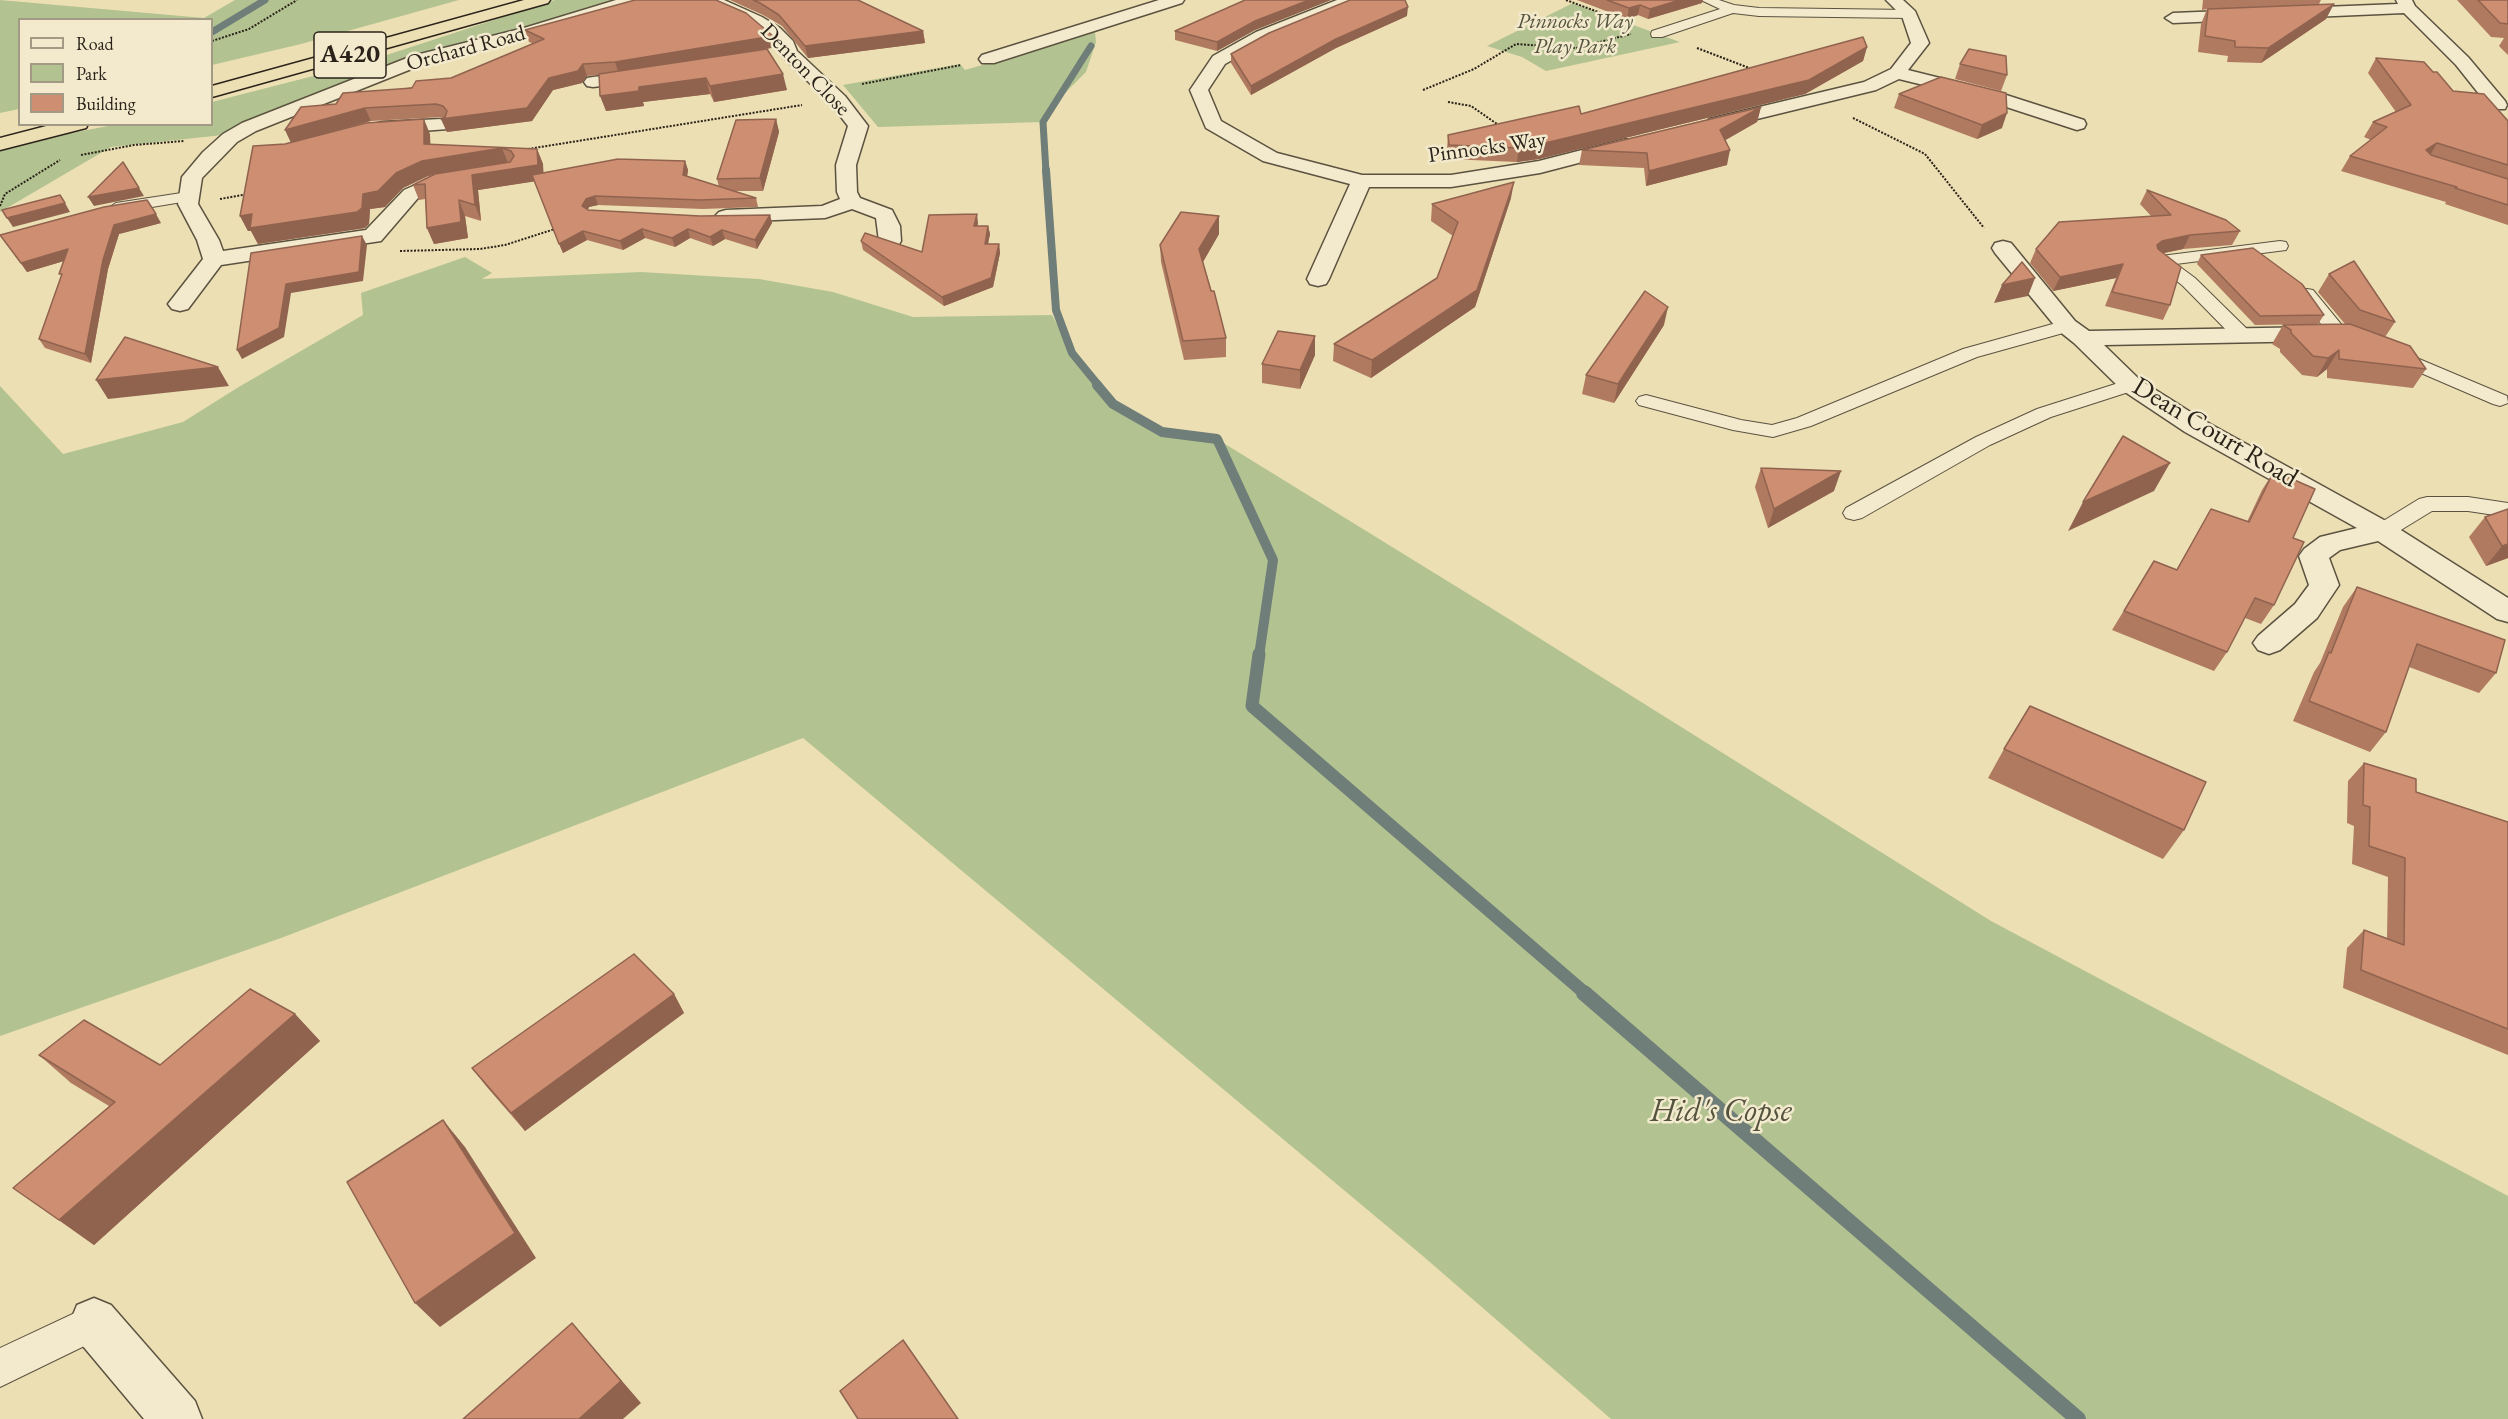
<!DOCTYPE html>
<html>
<head>
<meta charset="utf-8">
<style>
  body { margin:0 }
  #map { position:relative; width:2508px; height:1419px; overflow:hidden; background:#ecdfb4; font-family:"EB Garamond",serif }
  canvas { display:block }
  .legend { position:absolute; left:18px; top:18px; width:195px; height:108px; box-sizing:border-box; background:#f3eace; border:2px solid #a39a86; margin:0; padding:8px 10px; list-style:none; font-size:18px; color:#2b231a }
  .legend li { display:flex; align-items:center; gap:12px; height:30px }
  .legend b { width:30px; border:2px solid #a39a86 }
</style>
</head>
<body>
<div id="map">
<canvas width="2508" height="1419"></canvas>
<ul class="legend">
<li><b style="height:8px;background:#f3eace"></b>Road</li>
<li><b style="height:16px;background:#b2c391"></b>Park</li>
<li><b style="height:16px;background:#cd8e71"></b>Building</li>
</ul>
</div>
<script>
const c = document.querySelector('canvas').getContext('2d');
c.lineJoin = 'round';
function paint(path, color) {
  c.fillStyle = color;
  c.fill(path, 'evenodd');
}
function poly(rows) {
  const path = new Path2D();
  for (const r of rows) {
    path.moveTo(r[0], r[1]);
    for (let i = 2; i < r.length; i += 2) path.lineTo(r[i], r[i + 1]);
  }
  return path;
}
function stroke(path, color, width, dash) {
  c.strokeStyle = color;
  c.lineWidth = width;
  c.lineCap = dash ? 'butt' : 'round';
  c.setLineDash(dash || []);
  c.stroke(path);
}
function drawText(font, color, halo, rows, align = 'center') {
  c.font = font + ' "EB Garamond",serif';
  c.lineWidth = 5;
  c.setLineDash([]);
  c.textBaseline = 'middle';
  c.strokeStyle = halo;
  c.fillStyle = color;
  for (const [text, x, y, turn = 0] of rows) {
    c.save();
    c.translate(x, y);
    c.rotate((+turn || 0) * Math.PI / 180);
    c.textAlign = isNaN(turn) ? turn : align;
    if (halo) c.strokeText(text, 0, 0);
    c.fillText(text, 0, 0);
    c.restore();
  }
}
paint(poly([
  [0,0,204,18,235,0,459,0,301,44,212,65,212,20,20,20,19,109,0,113],
  [555,0,615,0,542,22,422,54,256,117,223,135,111,147,0,212,0,147,113,125,212,124,212,102,356,65],
  [1573,3,1680,42,1546,71,1522,57,1487,46],
  [1095,32,1096,42,1086,72,1058,100,1043,122,878,127,843,85,960,64,965,70],
  [465,257,492,273,482,279,641,272,759,279,833,292,913,317,1052,315,1072,353,1113,404,1162,432,1217,439,1496,611,1991,921,2508,1196,2508,1419,1611,1419,1424,1257,803,738,281,938,0,1036,0,386,63,454,183,422,237,388,363,315,361,293]
]), '#b2c391');
stroke(poly([
  [212,32,265,0],
  [1046,172,1043,122,1091,46]
]), '#6f7e78', 7);
stroke(poly([
  [1046,170,1056,310,1072,353,1099,386]
]), '#6f7e78', 8);
stroke(poly([
  [1097,385,1113,404,1162,432,1217,439,1273,560,1259,656]
]), '#6f7e78', 10);
stroke(poly([
  [1259,654,1252,706,1586,994]
]), '#6f7e78', 13);
stroke(poly([
  [1584,993,2078,1419]
]), '#6f7e78', 16);
const service = poly([
  [1701,0,1719,0,1734,5,1759,8,1909,10,1915,14,1909,18,1759,16,1733,13,1662,37,1652,37,1651,34,1652,31,1720,9,1701,0],
  [188,192,194,194,196,197,194,200,116,213,108,208,116,203,188,192],
  [2280,241,2286,242,2288,246,2286,250,2176,264,2195,278,2250,332,2252,336,2250,340,2243,342,2236,340,2183,286,2152,261,2155,257,2161,256,2280,241],
  [2307,289,2313,290,2345,329,2366,337,2368,341,2366,345,2359,347,2331,337,2298,294,2301,290,2307,289],
  [2067,320,2074,322,2076,326,2074,330,1977,357,1811,426,1773,437,1733,430,1639,405,1636,401,1639,397,1646,395,1741,420,1772,425,1797,418,1963,349,2067,320],
  [2393,348,2507,396,2508,403,2500,406,2493,404,2386,358,2384,354,2386,350,2393,348],
  [2131,379,2138,381,2141,385,2138,389,2051,417,1990,445,1862,518,1854,520,1846,518,1843,513,1846,508,1976,437,2037,409,2131,379],
  [2427,497,2468,497,2508,503,2508,517,2468,511,2432,511,2391,536,2383,538,2375,536,2372,531,2375,526,2419,499,2427,497],
  [94,1304,107,1309,112,1322,107,1335,0,1387,0,1348,94,1304]
]);
const minor = poly([
  [616,0,641,0,639,3,536,36,424,64,256,131,237,142,202,178,198,204,219,240,223,251,366,230,404,190,436,176,459,173,466,175,469,179,466,183,441,187,418,198,381,241,221,265,188,309,180,311,172,309,168,304,203,259,197,240,178,204,182,177,203,152,223,134,242,123,412,56,524,28,616,0],
  [703,0,724,0,762,17,780,28,793,41,797,51,845,96,868,126,856,165,857,192,860,198,892,210,900,226,901,241,898,246,890,248,882,246,879,241,876,218,852,209,825,218,726,222,719,220,715,216,719,212,726,210,822,206,840,199,837,192,836,165,848,126,831,104,783,57,779,46,768,36,750,23,705,3,703,0],
  [1159,0,1184,0,1182,3,994,63,982,63,979,59,982,55,1159,0],
  [1337,0,1359,0,1357,3,1268,40,1225,64,1208,90,1221,121,1277,153,1362,175,1451,175,1539,161,1625,139,1632,141,1635,145,1632,149,1540,173,1451,187,1369,187,1329,279,1326,284,1318,286,1310,284,1307,279,1350,184,1263,161,1206,128,1190,90,1213,56,1256,32,1337,0],
  [1886,0,1903,0,1915,11,1929,43,1908,70,2000,93,2084,120,2086,124,2084,128,2077,130,1988,101,1899,79,1876,90,1716,129,1709,127,1707,123,1709,119,1864,82,1891,69,1911,43,1902,16,1886,0],
  [2396,0,2412,0,2415,6,2468,57,2505,101,2507,105,2505,109,2491,109,2456,65,2404,13,2173,23,2165,18,2173,13,2398,4,2396,0],
  [645,71,651,72,654,76,651,80,593,87,587,86,584,82,587,78,593,77,645,71],
  [441,119,448,121,450,125,448,129,382,134,375,132,372,128,375,124,382,122,441,119],
  [2003,241,2011,243,2075,321,2089,331,2321,327,2329,329,2333,334,2329,339,2321,341,2104,345,2140,380,2203,420,2393,525,2508,598,2508,622,2497,619,2378,541,2340,550,2329,558,2339,585,2317,618,2280,650,2269,654,2258,650,2253,643,2258,636,2295,604,2309,585,2299,556,2304,549,2320,537,2357,528,2185,432,2122,390,2074,343,2059,331,1995,253,1992,248,1995,243,2003,241],
  [94,1298,111,1305,195,1401,202,1419,144,1419,77,1339,70,1322,77,1305,94,1298]
]);
const trunk = poly([
  [524,0,550,0,548,3,212,97,212,86,524,0],
  [54,124,88,124,86,128,0,150,0,138,54,124]
]);
stroke(service, '#5b5240', 2);
stroke(minor, '#5b5240', 3);
stroke(trunk, '#2b231a', 3);
stroke(poly([
  [1566,0,1633,25],
  [212,41,249,29,297,0],
  [1697,48,1752,69],
  [862,84,961,65],
  [1423,90,1474,69,1516,44,1576,48,1631,34],
  [1448,102,1471,106,1500,126],
  [1853,118,1925,154,1984,228],
  [528,149,802,105],
  [81,155,134,145,184,141],
  [220,199,248,194],
  [0,206,5,194,60,160],
  [400,251,480,249,505,245,558,228]
]), '#2b231a', 2, [2, 1.5]);
paint(service, '#f3eace');
paint(minor, '#f3eace');
paint(trunk, '#ecdfb4');
paint(poly([
  [730,0,858,0,923,31,925,43,808,58,782,26,763,15],
  [1245,0,1331,0,1255,30,1217,51,1175,40,1175,31],
  [1577,0,1703,0,1702,3,1648,19,1638,15,1627,19],
  [2203,0,2321,0,2319,4,2326,19,2261,63,2227,62,2228,56,2198,52,2201,24,2207,9,2202,10],
  [2457,0,2508,0,2508,55,2499,46,2504,38,2491,37],
  [1407,16,1336,48,1251,95,1231,63,1231,54],
  [525,30,776,47,767,49,787,90,714,102,710,94,643,102,644,106,606,111,599,75,587,76,582,83,553,90,532,121,447,132,441,119,444,118,442,117,371,121,336,104,451,78,534,44,529,42],
  [1867,47,1863,61,1805,94,1539,159,1517,162,1448,159,1447,150,1448,135,1581,114],
  [2376,58,2433,72,2453,91,2508,121,2508,225,2445,204,2446,202,2341,171,2350,156,2371,140,2364,137,2373,122,2396,112,2368,73],
  [1960,64,2007,75,2001,91,1955,79],
  [1899,94,2002,128,1977,139,1894,108],
  [1761,107,1757,122,1725,140,1727,165,1646,186,1644,168,1579,165,1582,150],
  [776,119,779,132,763,191,733,191,756,198,758,207,703,209,598,205,589,207,588,210,700,216,770,215,772,223,757,249,725,239,713,246,690,238,675,247,645,238,623,250,587,240,563,253,535,181,478,190,481,221,465,216,468,238,434,244,427,228,425,199,419,200,413,185,432,175,428,176,403,188,385,207,370,209,369,224,365,228,258,244,251,231,248,231,240,216,430,134,430,145,537,149,543,164,543,173,685,161,688,170,687,176,719,187,717,179],
  [2147,190,2240,231,2232,245,2183,249,2163,253,2170,305,2163,320,2105,306,2116,278,2053,291,2030,263,2036,249,2152,217,2140,204],
  [1511,198,1475,307,1371,378,1333,361,1334,344,1437,278,1453,236,1431,221,1432,204],
  [1219,216,1219,234,1203,262,1226,338,1226,357,1184,360,1161,262,1160,245],
  [161,223,119,234,108,269,91,363,45,348,39,339,61,277,64,261,27,272,0,235],
  [978,223,977,226,988,226,990,234,988,244,999,244,1000,253,993,287,944,306,863,250,861,241,922,252],
  [2201,255,2324,315,2318,324,2255,325,2197,264],
  [2329,274,2395,322,2385,337,2426,369,2413,388,2327,378,2327,369,2317,377,2302,375,2280,352,2280,349,2272,344,2283,325,2345,324,2318,292],
  [1664,325,1614,403,1582,394,1586,375],
  [1315,336,1315,355,1300,389,1262,383,1262,364],
  [1761,468,1834,491,1768,528,1755,487],
  [2274,471,2293,538,2274,605,2261,624,2245,618,2227,652,2214,671,2112,630,2154,561,2176,570,2211,509,2247,522,2262,490],
  [2508,509,2508,558,2486,566,2469,537,2485,517],
  [2357,587,2496,673,2479,693,2409,667,2386,732,2370,752,2293,721,2314,672,2320,663,2343,607],
  [2004,749,2184,830,2163,859,1988,778],
  [2364,763,2416,792,2508,822,2508,1055,2343,988,2347,948,2364,930,2387,938,2388,877,2352,864,2354,826,2347,823,2348,781],
  [674,994,684,1013,525,1131,486,1086,472,1068],
  [295,1014,320,1041,94,1245,13,1188,109,1106,71,1083,39,1055,160,1065]
]), '#b07a61');
paint(poly([
  [1309,0,1331,0,1255,30,1217,51,1217,42,1255,21],
  [1680,0,1703,0,1702,3,1648,19,1650,9],
  [2334,4,2326,19,2261,63,2268,48],
  [1640,5,1638,15,1627,19,1629,8],
  [1408,7,1407,16,1336,48,1251,95,1251,86,1336,39],
  [923,31,925,43,808,58,805,46],
  [773,36,776,47,619,74,615,62],
  [1867,47,1863,61,1805,94,1539,159,1517,162,1519,148],
  [583,64,587,76,582,83,553,90,532,121,447,132,441,119],
  [783,74,787,90,714,102,710,86],
  [706,78,710,94,643,102,644,106,606,111,600,96,639,87],
  [1761,107,1757,122,1717,145,1720,130],
  [365,108,371,121,291,143,285,130],
  [2007,113,2002,128,1977,139,1982,125],
  [424,119,430,134,431,159,424,144],
  [776,119,779,132,763,191,760,178],
  [2437,143,2428,159,2426,150],
  [502,148,508,163,428,176,403,188,385,207,370,209,369,224,365,228,258,244,251,231,248,231,240,216,363,194,396,173,422,161],
  [537,149,543,164,544,180,478,190,481,221,475,205,472,175,538,165],
  [1730,150,1727,165,1646,186,1649,171],
  [685,161,688,170,686,184,683,175],
  [1514,182,1511,198,1475,307,1371,378,1372,360],
  [139,188,144,196,94,206,88,197],
  [595,196,598,205,589,207,585,215,582,206,586,199],
  [459,200,465,216,468,238,434,244,427,228],
  [65,203,70,212,13,227,7,218],
  [156,214,161,223,119,234,108,269,91,363,85,354,103,260,114,225],
  [977,214,978,223,976,235,974,226],
  [770,215,772,223,757,249,755,240],
  [1219,216,1219,234,1200,267,1199,249],
  [988,226,990,234,986,253,985,244],
  [642,229,645,238,623,250,620,241],
  [688,229,690,238,675,247,672,238],
  [722,230,725,239,713,246,710,237],
  [583,231,587,240,563,253,559,244],
  [2190,235,2183,249,2155,255,2157,245,2162,241],
  [362,236,367,245,363,281,291,293,284,337,242,359,237,350,286,284],
  [999,244,1000,253,993,287,944,306,942,297],
  [68,249,74,258,27,272,21,263],
  [2123,264,2116,278,2053,291,2060,277],
  [2035,278,2028,296,1994,303,2002,285],
  [1668,307,1664,325,1614,403,1618,384],
  [1315,336,1315,355,1300,389,1300,370],
  [2339,350,2327,369,2317,377,2328,358],
  [218,367,229,386,108,399,96,380],
  [2170,463,2154,491,2068,531,2083,502],
  [1841,471,1834,491,1768,528,1774,509],
  [2508,544,2508,558,2486,566,2502,546],
  [674,994,684,1013,525,1131,511,1113],
  [295,1014,320,1041,94,1245,59,1220],
  [443,1120,465,1147,536,1258,440,1327,415,1303],
  [572,1323,641,1403,623,1419,579,1419]
]), '#90634f');
const building = poly([
  [635,0,716,0,746,13,773,36,615,62,583,64,578,71,549,78,527,108,441,119,445,117,447,111,443,106,436,104,365,108,285,130,301,107,336,104,343,93,412,88,416,81,451,78,544,39,525,30,635,0],
  [753,0,858,0,923,31,805,46,779,15,760,3,753,0],
  [1245,0,1309,0,1255,21,1217,42,1175,31,1245,0],
  [1350,0,1405,0,1408,7,1336,39,1251,86,1231,54,1269,33,1350,0],
  [1607,0,1680,0,1650,9,1640,5,1629,8,1607,0],
  [2478,0,2508,0,2508,24,2500,23,2478,0],
  [2334,4,2268,48,2235,47,2235,41,2205,36,2208,9,2334,4],
  [1863,37,1867,47,1809,80,1541,144,1519,148,1449,145,1448,135,1579,106,1581,114,1863,37],
  [767,49,783,74,710,86,706,78,639,87,639,91,600,96,599,74,767,49],
  [1969,49,2006,56,2007,75,1960,64,1969,49],
  [2376,58,2424,62,2433,72,2437,72,2453,91,2484,94,2508,121,2508,165,2437,143,2426,150,2431,155,2508,179,2508,205,2455,188,2457,187,2350,156,2387,127,2373,122,2411,105,2376,58],
  [1941,77,2006,93,2007,113,1982,125,1899,94,1941,77],
  [1761,107,1720,130,1730,150,1649,171,1647,153,1582,150,1761,107],
  [424,119,424,144,537,149,538,165,472,175,475,205,459,200,461,222,427,228,425,184,413,185,435,174,510,162,514,156,511,151,502,148,422,161,396,173,378,191,363,194,362,208,357,212,250,228,252,214,240,216,253,146,285,144,366,123,424,119],
  [776,119,760,178,717,179,736,120,776,119],
  [618,159,685,161,683,175,756,198,700,200,595,196,586,199,582,206,588,210,700,216,770,215,755,240,722,230,710,237,688,229,672,238,642,229,620,241,583,231,559,244,532,175,618,159],
  [123,162,139,188,88,197,123,162],
  [1514,182,1477,290,1372,360,1334,344,1437,278,1458,222,1432,204,1514,182],
  [2147,190,2226,220,2240,231,2190,235,2162,241,2157,245,2158,249,2181,267,2170,305,2112,292,2123,264,2060,277,2036,249,2059,222,2171,215,2147,190],
  [60,195,65,203,7,218,2,210,60,195],
  [147,200,156,214,114,225,103,260,85,354,39,339,62,274,59,274,68,249,21,263,0,235,104,207,147,200],
  [1181,212,1219,216,1199,249,1211,291,1214,291,1226,338,1183,341,1160,245,1181,212],
  [977,214,974,226,988,226,985,244,999,244,991,278,942,297,861,241,865,233,922,252,929,215,977,214],
  [362,236,359,272,286,284,279,328,237,350,251,253,362,236],
  [2253,248,2302,284,2324,315,2260,316,2201,255,2253,248],
  [2354,261,2395,322,2360,310,2329,274,2354,261],
  [2022,262,2035,278,2002,285,2022,262],
  [1645,291,1668,307,1618,384,1586,375,1645,291],
  [2350,324,2410,346,2426,369,2339,359,2339,350,2328,358,2313,356,2291,333,2291,330,2283,325,2350,324],
  [1278,331,1315,336,1300,370,1262,364,1278,331],
  [125,337,218,367,96,380,125,337],
  [2123,436,2170,463,2083,502,2123,436],
  [1761,468,1841,471,1774,509,1761,468],
  [2274,471,2315,489,2293,538,2304,542,2274,605,2255,598,2227,652,2124,611,2154,561,2177,570,2211,509,2249,522,2274,471],
  [2508,509,2508,544,2502,546,2485,517,2508,509],
  [2357,587,2505,640,2496,673,2417,644,2386,732,2309,701,2329,652,2331,653,2357,587],
  [2030,706,2206,782,2184,830,2004,749,2030,706],
  [2364,763,2416,779,2416,792,2508,822,2508,1029,2361,970,2364,930,2404,945,2405,858,2369,846,2370,807,2363,805,2364,763],
  [634,954,674,994,511,1113,472,1068,634,954],
  [250,989,295,1014,59,1220,13,1188,115,1102,39,1055,84,1020,160,1065,250,989],
  [443,1120,515,1233,415,1303,347,1182,443,1120],
  [572,1323,621,1381,579,1419,463,1419,572,1323],
  [903,1340,958,1419,858,1419,840,1391,903,1340]
]);
paint(building, '#cd8e71');
stroke(building, '#90634f', 1.5);
drawText('italic 22px', '#54533e', '#f3eace', [
  ["Pinnocks Way",1575,22],
  ["Play Park",1575,47]
]);
drawText('22px', '#2b231a', '#f3eace', [
  ["Orchard Road",466,49,-15],
  ["Denton Close",805,70,46],
  ["Pinnocks Way",1487,148,-8]
]);
for (const [x, y, w] of [
  [350,55,72]
]) {
  const box = new Path2D();
  box.roundRect(x - w / 2, y - 23, w, 46, 4.5);
  c.fillStyle = '#f3eace';
  c.fill(box);
  stroke(box, '#2b231a', 1.5);
}
drawText('bold 26px', '#2b231a', null, [
  ["A420",350,55]
]);
drawText('27px', '#2b231a', '#f3eace', [
  ["Dean Court Road",2215,433,31]
]);
drawText('italic 33px', '#54533e', '#f3eace', [
  ["Hid's Copse",1721,1112]
]);
</script>
</body>
</html>
